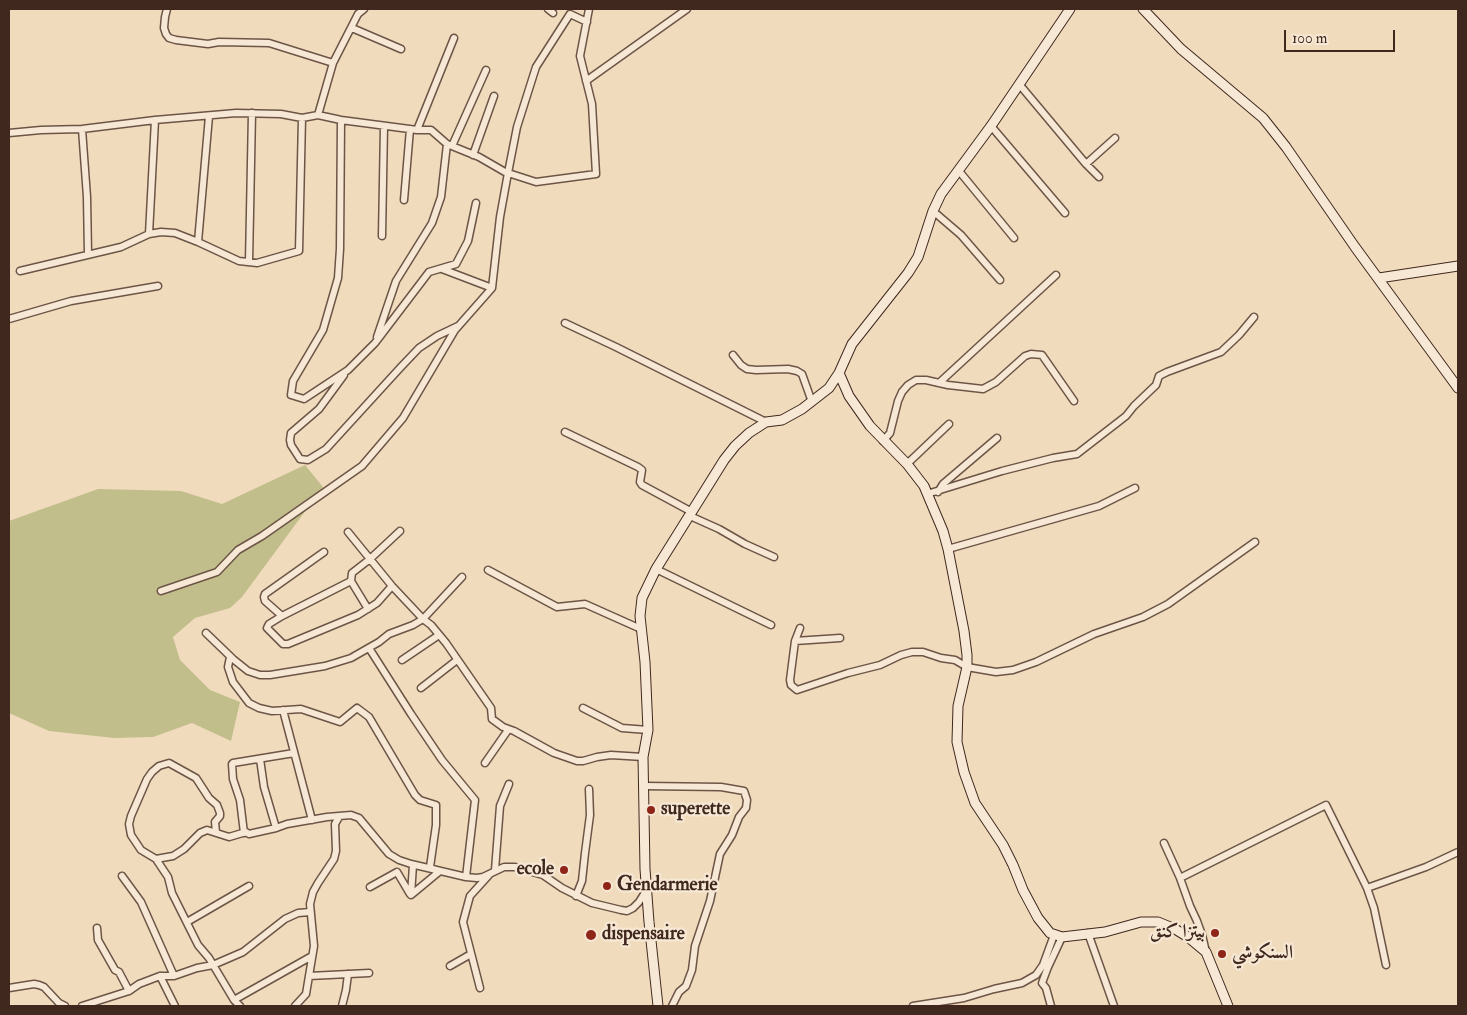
<!DOCTYPE html>
<html>
<head>
<meta charset="utf-8">
<style>
  body { margin:0 }
  #map { position:relative; width:1467px; height:1015px; overflow:hidden; background:#f1dbbd; font-family:"IM FELL Double Pica",serif }
  canvas { display:block }
  .frame { position:absolute; inset:0; border:10px solid #40281f; pointer-events:none }
  .scale { position:absolute; left:1284px; top:30px; width:111px; height:22px; box-sizing:border-box; border:2px solid #40281f; border-top:0; padding-left:6px; font-size:15px; line-height:18px; white-space:nowrap; color:#40281f; -webkit-text-stroke:4px #f6e8d4; paint-order:stroke }
</style>
</head>
<body>
<div id="map">
<canvas width="1467" height="1015"></canvas>
<div class="frame"></div>
<div class="scale">100 m</div>
</div>
<script>
const c = document.querySelector('canvas').getContext('2d');
c.lineJoin = 'round';
function paint(path, color) {
  c.fillStyle = color;
  c.fill(path, 'evenodd');
}
function poly(rows) {
  const path = new Path2D();
  for (const r of rows) {
    path.moveTo(r[0], r[1]);
    for (let i = 2; i < r.length; i += 2) path.lineTo(r[i], r[i + 1]);
  }
  return path;
}
function stroke(path, color, width, dash) {
  c.strokeStyle = color;
  c.lineWidth = width;
  c.lineCap = dash ? 'butt' : 'round';
  c.setLineDash(dash || []);
  c.stroke(path);
}
function drawText(font, color, halo, rows, align = 'center') {
  c.font = font + ' "IM FELL Double Pica",Amiri,serif';
  c.lineWidth = 4.5;
  c.setLineDash([]);
  c.textBaseline = 'middle';
  c.strokeStyle = halo;
  c.fillStyle = color;
  for (const [text, x, y, turn = 0] of rows) {
    c.save();
    c.translate(x, y);
    c.rotate((+turn || 0) * Math.PI / 180);
    c.textAlign = isNaN(turn) ? turn : align;
    if (halo) c.strokeText(text, 0, 0);
    c.fillText(text, 0, 0);
    c.restore();
  }
}
paint(poly([
  [305,465,323,487,242,597,230,608,195,618,173,637,180,660,210,690,240,702,231,741,192,723,153,737,114,738,49,731,9,713,9,521,98,489,181,491,222,504]
]), '#c2be8c');
const street = poly([
  [167,9,165,17,164,28,166,34,169,38,176,40,208,44,219,42,269,43,333,63,358,14,364,9],
  [548,9,553,13],
  [352,28,401,49],
  [586,81,687,9],
  [1019,84,1086,164,1099,177],
  [318,115,341,120,417,130,454,38],
  [341,120,340,249,338,278,323,330,293,381,291,395,304,399,348,370,375,343,429,272,456,264,468,241,476,203],
  [991,126,1065,213],
  [82,129,87,197,88,254],
  [417,130,431,130,447,144,479,157,505,172,536,182,596,174,592,104,580,56,589,9],
  [9,133,41,130,82,129,155,120,236,113,281,114,302,118,318,115,333,63],
  [452,146,486,70],
  [473,155,494,96],
  [1086,164,1115,138],
  [959,171,1014,238],
  [404,200,410,129],
  [933,211,961,235,1000,280],
  [149,234,155,120],
  [382,236,384,126],
  [198,242,209,116],
  [249,262,252,113],
  [442,269,492,288],
  [20,271,121,247,149,234,161,232,175,233,198,242,239,261,257,263,299,251,302,118],
  [9,319,71,301,158,286],
  [565,323,616,347,766,422],
  [377,337,396,281,432,223,441,197,447,144],
  [733,355,741,365,747,369,756,370,788,369,797,371,802,374,812,402],
  [344,375,319,409,291,433,290,440,291,445,300,459,308,460,326,449,400,368,419,348,437,336,458,326],
  [939,383,1056,275],
  [565,432,638,467,642,470,640,482,642,485,692,512],
  [883,441,890,433,898,401,902,392,908,385,916,380,926,380,948,385,983,389,996,382,1025,356,1031,354,1042,355,1074,401],
  [907,464,949,424],
  [938,492,943,484,997,438],
  [927,494,1002,471,1053,458,1077,454,1126,416,1134,406,1156,385,1159,376,1167,372,1221,352,1239,335,1254,317],
  [690,516,719,529,745,544,774,557],
  [348,532,392,586,423,619,462,577],
  [948,549,1099,506,1135,488],
  [656,569,771,625],
  [488,570,557,607,585,604,641,629],
  [351,581,368,609],
  [392,586,377,603,358,615,288,644,283,644,267,628,269,624,282,616,351,581,352,573,370,559,400,531],
  [161,591,217,572,238,550,262,536,362,466,403,418,455,330,492,288,500,217,508,173,517,127,536,67,570,14,587,22],
  [282,616,265,601,264,597,265,594,324,552],
  [800,628,795,641,790,680,791,685,797,690,848,673,880,665,901,655,912,652,923,652,941,658,955,660,967,667,996,672,1013,670,1036,662,1094,634,1143,617,1168,604,1255,542],
  [206,633,233,659,248,671,260,675,270,675,325,666,351,658,379,642,389,634,413,625,423,619,431,625,446,643,491,708,492,719,503,727,514,731,554,753,577,761,583,761,597,757,611,755,643,757],
  [795,641,840,638],
  [369,648,411,714,442,760,475,800,466,877],
  [230,657,228,667,233,682,249,703,259,708,272,711,301,709,340,722,357,708,369,717,415,795,420,800,436,805,436,825,430,867,433,869],
  [402,660,439,635],
  [421,688,457,660],
  [583,708,622,728,648,730],
  [283,710,312,820],
  [260,759,264,787,276,828],
  [485,763,508,730],
  [644,786,721,787,744,791,747,800,746,808,739,817,732,835,720,854,710,901,695,946,692,970,686,986,679,992,672,1006],
  [216,832,215,822,220,816,220,813,217,805,209,798,196,778,169,763,159,766,152,772,147,779,131,816,129,824,131,835,141,850,156,859,168,877,172,893,198,945,209,958,234,1000,240,1006],
  [244,833,240,800,233,779,232,764,233,763,294,753],
  [1164,843,1180,878,1190,906,1197,921,1202,935,1206,952],
  [156,859,173,856,184,849,200,833,207,830,229,837,246,832,249,834,276,828,287,824,327,817,351,815,359,818,389,854,399,860,411,864,466,877,477,878,483,877,504,867,515,867,543,875,562,888,592,903,621,910,627,911,633,908,639,902,646,891],
  [413,865,411,895,440,871],
  [495,870,500,806,509,784],
  [122,876,141,902,174,976],
  [1180,878,1326,805,1367,888,1374,908,1386,965],
  [370,887,397,872,410,894],
  [1367,888,1426,867,1458,852],
  [576,896,582,881,585,853,590,815,589,789],
  [187,922,249,886],
  [97,928,98,940,115,970,119,972,129,991],
  [1088,933,1114,1006],
  [450,966,471,954],
  [160,976,175,1006],
  [309,976,369,973],
  [9,988,34,984,39,985,44,987,59,1003,65,1006],
  [480,988,463,922,470,896,489,875],
  [234,1000,312,956],
  [82,1006,129,991,139,984,160,976,174,976,197,968,213,965,243,952,285,919,298,913,310,912],
  [295,1006,306,994,314,946,310,904,313,892,318,883,334,859,336,851,335,824,339,817],
  [342,1006,346,990,348,974],
  [913,1006,964,998,994,989,1022,983,1036,975,1043,965,1054,935],
  [1051,1006,1046,988,1042,983,1048,967,1062,937]
]);
const secondary = poly([
  [1143,9,1181,49,1263,118,1286,147,1355,247,1458,388],
  [1379,278,1458,266],
  [839,373,849,396,870,426,907,464,924,486,943,531,948,549,964,631,967,655,967,667,958,706,957,742,964,772,975,803,1003,845,1013,865,1023,890,1038,918,1050,933,1062,937,1105,932,1141,922,1158,922,1175,929,1188,937,1206,952,1228,1006],
  [658,1006,649,922,645,869,643,757,648,730,645,662,640,616,642,598,656,569,724,460,735,446,749,433,766,422,782,420,802,409,829,388,839,373,852,344,908,273,918,257,933,211,941,194,991,126,1070,9]
]);
stroke(street, '#6c5546', 9);
stroke(secondary, '#40281f', 11);
stroke(street, '#f6e8d4', 6);
stroke(secondary, '#f6e8d4', 9);
for (const [x, y, r, color] of [
  [651,810,5,"#8f2418"],
  [564,870,5,"#8f2418"],
  [607,886,5,"#8f2418"],
  [1215,933,5,"#8f2418"],
  [591,935,6,"#8f2418"],
  [1222,954,5,"#8f2418"]
]) {
  const dot = new Path2D();
  dot.arc(x, y, r, 0, 2 * Math.PI);
  c.fillStyle = color;
  c.fill(dot);
  stroke(dot, '#f6e8d4', 2);
}
drawText('bold 19px', '#40281f', '#f6e8d4', [
  ["superette",661,810],
  ["ecole",554,870,"right"],
  ["Gendarmerie",617,886],
  ["بيتزا كنق",1205,933,"right"],
  ["dispensaire",602,935],
  ["السنكوشي",1232,954]
], 'left');
</script>
</body>
</html>
